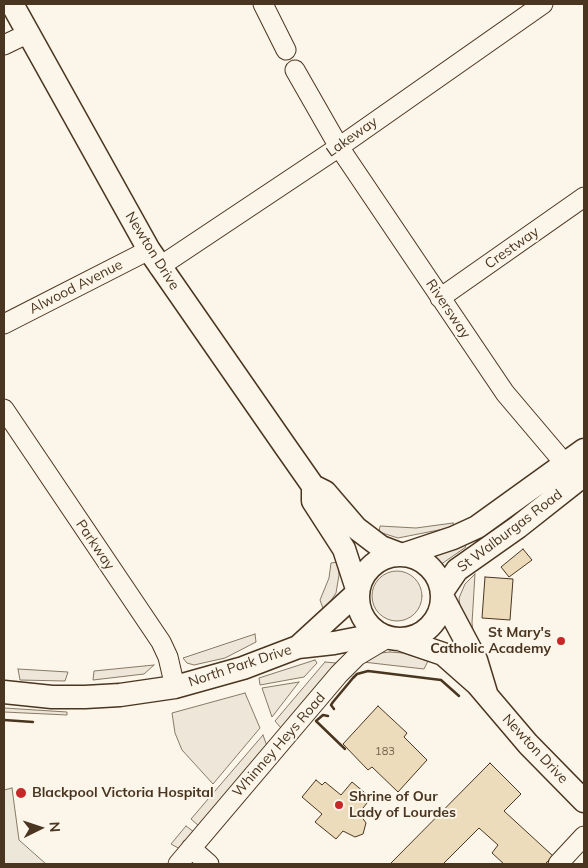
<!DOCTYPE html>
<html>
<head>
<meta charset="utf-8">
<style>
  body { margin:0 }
  #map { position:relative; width:588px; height:868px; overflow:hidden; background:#fbf6e9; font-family:Mulish,sans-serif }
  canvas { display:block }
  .frame { position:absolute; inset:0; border:5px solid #4a3520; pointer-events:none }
  .north { position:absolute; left:15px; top:803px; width:50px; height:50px; -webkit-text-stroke:4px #fbf6e9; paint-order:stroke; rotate:86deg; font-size:14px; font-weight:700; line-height:20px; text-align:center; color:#4a3520 }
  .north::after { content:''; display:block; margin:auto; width:18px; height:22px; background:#4a3520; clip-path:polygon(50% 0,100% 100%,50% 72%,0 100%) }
</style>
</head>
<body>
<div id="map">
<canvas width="588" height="868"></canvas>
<div class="frame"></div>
<div class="north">N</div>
</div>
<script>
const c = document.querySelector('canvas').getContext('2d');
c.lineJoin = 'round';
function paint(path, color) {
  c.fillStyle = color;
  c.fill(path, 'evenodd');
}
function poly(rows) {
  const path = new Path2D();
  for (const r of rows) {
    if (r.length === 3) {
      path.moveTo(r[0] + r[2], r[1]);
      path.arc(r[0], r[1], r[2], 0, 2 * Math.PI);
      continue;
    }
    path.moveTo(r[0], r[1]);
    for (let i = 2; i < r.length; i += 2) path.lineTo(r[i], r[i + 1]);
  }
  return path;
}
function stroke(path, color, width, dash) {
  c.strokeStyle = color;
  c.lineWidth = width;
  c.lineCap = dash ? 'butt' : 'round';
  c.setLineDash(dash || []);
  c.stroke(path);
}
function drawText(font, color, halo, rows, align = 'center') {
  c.font = font + ' Mulish,sans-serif';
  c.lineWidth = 4;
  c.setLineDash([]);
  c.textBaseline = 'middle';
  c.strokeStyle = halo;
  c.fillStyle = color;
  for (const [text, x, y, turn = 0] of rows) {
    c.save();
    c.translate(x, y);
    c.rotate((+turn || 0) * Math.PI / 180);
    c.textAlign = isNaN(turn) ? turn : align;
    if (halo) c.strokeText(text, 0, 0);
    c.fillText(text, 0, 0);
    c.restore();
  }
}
const green = poly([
  [453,523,454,527,398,538,379,532,380,526,416,528,453,523],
  [463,543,466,547,440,565,430,554,463,543],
  [338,562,339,575,336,593,324,611,320,600,329,578,331,563,338,562],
  [397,596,25],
  [475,574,472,623,474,639,460,607,459,598,465,584,475,574],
  [255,634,256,642,225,658,194,665,187,663,183,658,255,634],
  [390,652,403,653,428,661,424,669,363,662,380,653,390,652],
  [315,660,317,663,304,677,260,685,259,678,315,660],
  [325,662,336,663,281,728,275,721,325,662],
  [154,665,144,674,93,680,94,671,154,665],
  [18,669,68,672,65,681,20,680,18,669],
  [299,682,272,717,262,688,299,682],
  [245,693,260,728,213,784,182,750,175,733,172,713,245,693],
  [4,708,67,712,67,715,4,712,4,708],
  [263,735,267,746,199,826,191,819,263,735],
  [186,826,194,832,180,849,171,844,186,826]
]);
paint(green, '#ede6d9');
stroke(green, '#887966', 1);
const parking = poly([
  [12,788,19,840,46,864,4,864,4,790,12,788]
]);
paint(parking, '#ede7d9');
stroke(parking, '#887966', 1);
const building = poly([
  [523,549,532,560,509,577,501,567,523,549],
  [485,577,513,579,510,620,482,618,485,577],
  [378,706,407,733,404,737,427,760,398,792,372,767,368,770,343,744,378,706],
  [490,763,521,794,504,811,553,856,545,864,504,864,492,853,498,845,479,828,443,864,390,864,490,763],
  [316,780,322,785,325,782,341,795,352,782,371,798,359,813,366,823,363,834,355,837,343,831,336,839,315,822,322,814,302,797,316,780]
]);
paint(building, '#ecdcbc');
stroke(building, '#4a3520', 1);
const minor = poly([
  [263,4,286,50],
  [4,45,29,33],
  [295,70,339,147,505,393,566,465],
  [159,267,339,147,543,4],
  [440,298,584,197],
  [4,324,149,250],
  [4,409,161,642,168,657,175,687],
  [191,848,209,864],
  [178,864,339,674,357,656,389,637],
  [558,864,584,836]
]);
const major = poly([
  [12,4,149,250,285,446,313,486,325,492,356,528,381,547,402,555],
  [313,486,313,501,344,549,358,592],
  [402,555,453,538,477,527,584,450],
  [400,597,42],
  [442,592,457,570,518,527,584,475],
  [442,596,476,660,486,693],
  [399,639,443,654,477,684,528,744,584,801],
  [298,647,358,592],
  [4,692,52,697,85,697,120,695,175,687,243,668,298,647,334,643,380,634]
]);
stroke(minor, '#4a3520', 21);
stroke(major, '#4a3520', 25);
stroke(minor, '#fbf6e9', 19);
stroke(major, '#fbf6e9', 22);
stroke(poly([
  [334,709,331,705,333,702,353,678,357,674,368,671,441,680,459,696],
  [328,716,323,715,316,721,345,749],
  [4,720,33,722]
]), '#4a3520', 2.5);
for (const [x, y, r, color] of [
  [561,641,5,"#c62828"],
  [21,793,6,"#c62828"],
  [339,805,5,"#c62828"]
]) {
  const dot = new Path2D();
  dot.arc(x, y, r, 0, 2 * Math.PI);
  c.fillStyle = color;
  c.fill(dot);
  stroke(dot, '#fbf6e9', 2);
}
drawText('11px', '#725f47', null, [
  ["183",385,752]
]);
drawText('14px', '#4a3520', '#fbf6e9', [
  ["Lakeway",352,137,-35],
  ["Crestway",512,248,-35],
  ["Newton Drive",152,251,58],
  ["Alwood Avenue",76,287,-27],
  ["Riversway",448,309,56],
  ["St Walburgas Road",510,531,-37],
  ["Parkway",95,545,56],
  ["North Park Drive",240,666,-18],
  ["Whinney Heys Road",279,745,-49],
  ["Newton Drive",535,749,47]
]);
drawText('bold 14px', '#4a3520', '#fbf6e9', [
  ["St Mary's",551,633,"right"],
  ["Catholic Academy",551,649,"right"],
  ["Blackpool Victoria Hospital",32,793],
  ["Shrine of Our",349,797],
  ["Lady of Lourdes",349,813]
], 'left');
</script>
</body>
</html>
